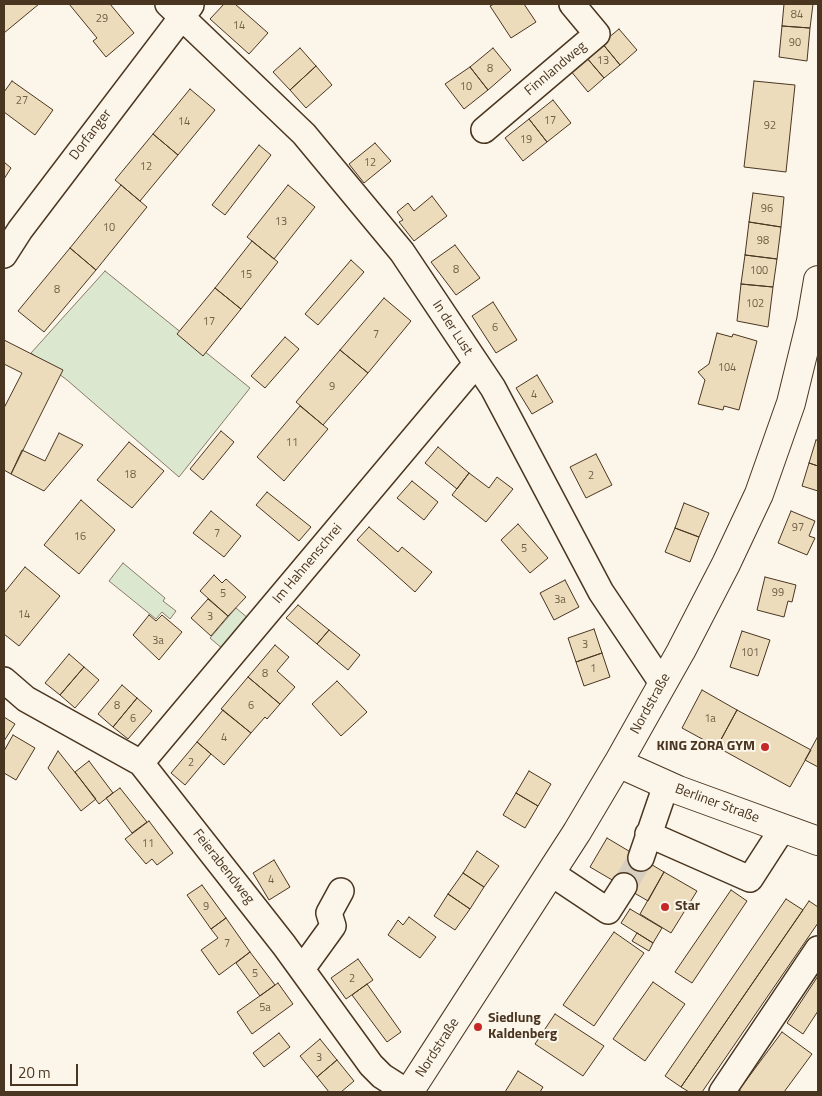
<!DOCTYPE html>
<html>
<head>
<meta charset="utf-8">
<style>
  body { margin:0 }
  #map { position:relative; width:822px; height:1096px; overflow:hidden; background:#fbf6e9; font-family:"Titillium Web",sans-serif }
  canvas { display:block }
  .frame { position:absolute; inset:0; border:5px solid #4a3520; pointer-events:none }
  .scale { position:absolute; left:10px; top:1064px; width:68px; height:22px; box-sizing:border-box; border:2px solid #4a3520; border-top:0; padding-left:6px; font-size:15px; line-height:18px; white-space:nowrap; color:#4a3520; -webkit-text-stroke:4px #fbf6e9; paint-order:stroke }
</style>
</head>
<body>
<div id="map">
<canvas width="822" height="1096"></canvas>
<div class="frame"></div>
<div class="scale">20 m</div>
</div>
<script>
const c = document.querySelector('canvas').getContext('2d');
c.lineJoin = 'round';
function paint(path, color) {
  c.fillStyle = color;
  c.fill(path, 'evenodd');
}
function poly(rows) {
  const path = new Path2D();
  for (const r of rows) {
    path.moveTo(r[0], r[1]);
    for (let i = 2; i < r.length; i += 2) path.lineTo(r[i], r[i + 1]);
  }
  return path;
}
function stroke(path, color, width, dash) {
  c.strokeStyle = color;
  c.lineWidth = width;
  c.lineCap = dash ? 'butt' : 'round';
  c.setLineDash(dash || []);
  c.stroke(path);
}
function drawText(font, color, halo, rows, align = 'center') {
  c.font = font + ' "Titillium Web",sans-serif';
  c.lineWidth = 4;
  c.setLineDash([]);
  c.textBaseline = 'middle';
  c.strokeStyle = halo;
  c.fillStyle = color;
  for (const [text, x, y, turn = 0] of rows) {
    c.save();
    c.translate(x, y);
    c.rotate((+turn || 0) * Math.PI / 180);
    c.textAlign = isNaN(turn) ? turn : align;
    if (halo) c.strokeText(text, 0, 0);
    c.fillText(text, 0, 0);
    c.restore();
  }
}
const green = poly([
  [105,271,250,388,179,477,67,380,31,353,105,271],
  [123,563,165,598,163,601,176,611,170,619,162,612,156,619,109,581,123,563],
  [236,608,249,619,224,650,210,638,236,608]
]);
paint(green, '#dce7d0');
stroke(green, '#887966', 1);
const building = poly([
  [4,4,39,4,4,33,4,4],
  [69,4,110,4,134,33,106,57,93,41,97,38,69,4],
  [224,4,235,4,268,33,249,54,210,19,224,4],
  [494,4,524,4,536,22,511,38,490,6,494,4],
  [784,4,813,4,810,28,782,26,784,4],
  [782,26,810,28,807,61,779,57,782,26],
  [619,29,637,50,620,65,602,43,619,29],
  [602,43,620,65,604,78,586,57,602,43],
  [300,48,316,66,290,90,273,72,300,48],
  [493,48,511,70,488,90,470,67,493,48],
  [586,57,604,78,588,92,570,70,586,57],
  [316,66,332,85,306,108,290,90,316,66],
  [470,67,488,90,464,109,445,84,470,67],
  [12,81,53,110,35,135,4,112,4,92,12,81],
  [754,81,795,85,786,172,744,167,754,81],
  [190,89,215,110,178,155,153,134,190,89],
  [553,100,571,123,547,142,529,119,553,100],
  [529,119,547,142,523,161,505,138,529,119],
  [153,134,178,155,140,201,115,180,153,134],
  [375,143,391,161,364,183,349,164,375,143],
  [259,145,271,155,225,215,212,205,259,145],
  [4,162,11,168,4,179,4,162],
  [121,185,147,207,96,270,70,248,121,185],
  [288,185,315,207,274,259,247,237,288,185],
  [753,193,784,197,781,227,749,222,753,193],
  [432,196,447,216,414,241,399,222,403,220,397,212,408,203,414,211,432,196],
  [749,222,781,227,777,259,745,255,749,222],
  [252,241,278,262,241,309,215,288,252,241],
  [455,245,480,278,456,295,431,262,455,245],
  [70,248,96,270,44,332,18,311,70,248],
  [745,255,777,259,773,287,741,284,745,255],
  [351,260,364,272,318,325,305,314,351,260],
  [741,284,773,287,768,327,737,321,741,284],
  [215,288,241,309,203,356,177,334,215,288],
  [384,298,411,321,368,373,340,350,384,298],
  [493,302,517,340,496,353,472,316,493,302],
  [717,333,732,337,733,334,757,341,739,410,724,406,723,410,698,404,705,380,698,372,709,364,717,333],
  [285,337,299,349,265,388,251,376,285,337],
  [4,340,63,370,11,474,4,470,4,408,22,373,4,364,4,340],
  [340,350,368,373,323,425,296,402,340,350],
  [537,375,553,402,532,414,516,388,537,375],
  [300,406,328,429,284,481,257,457,300,406],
  [221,431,234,442,203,480,190,469,221,431],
  [59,433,83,445,44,491,11,474,22,450,45,461,59,433],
  [816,440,818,440,818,466,809,463,816,440],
  [129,442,164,471,132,508,97,480,129,442],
  [438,447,469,473,457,489,425,463,438,447],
  [596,454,612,485,586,498,570,467,596,454],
  [809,463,818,466,818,491,802,486,809,463],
  [469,473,489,488,497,477,513,489,486,522,452,495,469,473],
  [412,481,438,502,424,520,397,498,412,481],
  [267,492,311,527,299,541,256,505,267,492],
  [81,500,115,530,79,574,44,545,81,500],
  [684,503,709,513,699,537,675,528,684,503],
  [211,511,241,536,224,557,193,533,211,511],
  [791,511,815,521,809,536,815,538,807,555,778,543,791,511],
  [518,524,548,558,530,573,501,540,518,524],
  [369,527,398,552,402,547,432,572,415,592,357,540,369,527],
  [675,528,699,537,690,562,665,552,675,528],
  [25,567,60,596,19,646,4,634,4,593,25,567],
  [214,575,222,583,226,579,246,597,228,616,200,591,214,575],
  [765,577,796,585,792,602,788,601,784,617,757,610,765,577],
  [565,580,579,607,554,620,540,593,565,580],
  [208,599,228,616,211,636,191,618,208,599],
  [298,605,329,630,317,644,286,618,298,605],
  [149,615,156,621,162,615,182,632,159,660,133,635,149,615],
  [594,629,602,653,576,662,568,638,594,629],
  [329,630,360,655,348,670,317,644,329,630],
  [742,631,770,640,758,676,730,667,742,631],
  [275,645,289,657,277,671,295,687,280,704,248,677,275,645],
  [602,653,610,677,584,686,576,662,602,653],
  [69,654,84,667,60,695,45,683,69,654],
  [84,667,99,680,75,708,60,695,84,667],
  [248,677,280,704,267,719,265,717,251,733,221,709,248,677],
  [337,681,367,712,341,736,312,704,337,681],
  [122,685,137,698,113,727,98,714,122,685],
  [702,690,737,710,717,747,682,728,702,690],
  [137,698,152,711,128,739,113,727,137,698],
  [223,710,251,733,224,765,197,742,223,710],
  [737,710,811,750,790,787,717,747,737,710],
  [4,717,15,724,4,741,4,717],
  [13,735,35,748,16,780,4,773,4,751,13,735],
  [818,736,818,767,805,760,818,736],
  [197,742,211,754,185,785,171,773,197,742],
  [58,751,96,799,81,811,48,768,58,751],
  [89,761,113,793,99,804,75,772,89,761],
  [529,771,551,784,538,806,516,793,529,771],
  [120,788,147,822,132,833,106,798,120,788],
  [516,793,538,806,525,828,503,815,516,793],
  [149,821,173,853,157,865,152,859,146,864,125,839,149,821],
  [607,838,664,872,648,901,590,867,607,838],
  [477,851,499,866,484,887,463,873,477,851],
  [274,860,290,887,269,900,253,873,274,860],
  [664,872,697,891,671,933,640,914,664,872],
  [463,873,484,887,470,909,448,894,463,873],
  [202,885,226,918,211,929,187,895,202,885],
  [731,890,747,901,692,983,675,972,731,890],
  [448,894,470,909,455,930,434,916,448,894],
  [786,899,803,910,681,1087,665,1076,786,899],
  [809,901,818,907,818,923,702,1092,689,1092,681,1087,809,901],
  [630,909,662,928,653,943,621,923,630,909],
  [409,917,436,937,420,958,388,935,398,920,403,925,409,917],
  [226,918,250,952,219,975,201,950,218,938,211,929,226,918],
  [614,932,644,953,594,1026,563,1005,614,932],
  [637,933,653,943,649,951,632,941,637,933],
  [250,952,275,985,260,996,236,963,250,952],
  [358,959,373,980,346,999,331,978,358,959],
  [818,976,818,1011,803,1034,787,1023,818,976],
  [653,982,685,1004,645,1061,613,1039,653,982],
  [278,983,293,1004,252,1034,237,1012,278,983],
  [367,984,401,1032,387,1042,352,995,367,984],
  [555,1014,604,1046,583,1076,535,1044,555,1014],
  [782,1032,812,1054,784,1092,742,1092,739,1090,782,1032],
  [279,1033,290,1047,264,1067,253,1053,279,1033],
  [320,1039,337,1060,317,1077,300,1056,320,1039],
  [337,1060,354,1081,341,1092,329,1092,317,1077,337,1060],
  [518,1071,543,1087,540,1092,505,1092,518,1071]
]);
paint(building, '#ecdcbc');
stroke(building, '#4a3520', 1);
stroke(poly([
  [624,886,641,858]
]), '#d8cfc1', 25, [25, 12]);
const minor = poly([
  [168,4,304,134,402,252,493,388,601,592,662,683],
  [484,130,597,34,572,4],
  [4,255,20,230,191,5],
  [4,680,26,699,141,763,284,945,371,1065,382,1076,407,1092],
  [141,763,476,364],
  [648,834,750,879,783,828],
  [641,858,666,785],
  [551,873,608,911,624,886],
  [300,967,307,962,333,926,329,913,341,891],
  [722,1092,818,949]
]);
const major = poly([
  [618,763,678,790,818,841],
  [409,1092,577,832,618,763,681,651,726,564,759,494,791,403,811,321,818,280]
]);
stroke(minor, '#4a3520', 28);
stroke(major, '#4a3520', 30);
stroke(minor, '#fbf6e9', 25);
stroke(major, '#fbf6e9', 28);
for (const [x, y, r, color] of [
  [765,747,5,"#c62828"],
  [665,907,5,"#c62828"],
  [478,1027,5,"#c62828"]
]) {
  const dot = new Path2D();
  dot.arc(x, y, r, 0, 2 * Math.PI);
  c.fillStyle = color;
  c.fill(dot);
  stroke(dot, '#fbf6e9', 2);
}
drawText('11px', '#725f47', null, [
  ["84",797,15],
  ["29",102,19],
  ["14",239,26],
  ["90",795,43],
  ["13",603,61],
  ["8",490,69],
  ["10",466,87],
  ["27",22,101],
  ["17",550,121],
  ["14",184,122],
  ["92",770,126],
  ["19",526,140],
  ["12",370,163],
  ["12",146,167],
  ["96",767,209],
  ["13",281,222],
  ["10",109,228],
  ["98",763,241],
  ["8",456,270],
  ["100",759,271],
  ["15",246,275],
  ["8",57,290],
  ["102",755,304],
  ["17",209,322],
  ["6",495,328],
  ["7",376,335],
  ["104",727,368],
  ["9",332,387],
  ["4",534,395],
  ["11",292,443],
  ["18",130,475],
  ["2",591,476],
  ["97",798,528],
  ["7",217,534],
  ["16",80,537],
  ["5",524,549],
  ["99",778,593],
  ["5",223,594],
  ["3a",560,600],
  ["14",24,615],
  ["3",210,617],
  ["3a",158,641],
  ["3",585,645],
  ["101",750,653],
  ["1",593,669],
  ["8",265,674],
  ["8",117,706],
  ["6",251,706],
  ["6",133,719],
  ["1a",710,719],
  ["4",224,738],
  ["2",191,763],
  ["11",148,844],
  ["4",271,880],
  ["9",206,907],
  ["7",227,944],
  ["5",255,974],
  ["2",352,979],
  ["5a",265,1008],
  ["3",319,1058]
]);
drawText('14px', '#4a3520', '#fbf6e9', [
  ["Finnlandweg",556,69,-40],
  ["Dorfanger",91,135,-53],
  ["In der Lust",452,328,57],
  ["Im Hahnenschrei",308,564,-50],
  ["Nordstraße",651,704,-61],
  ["Berliner Straße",717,804,20],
  ["Feierabendweg",223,867,52],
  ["Nordstraße",438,1048,-57]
]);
drawText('bold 14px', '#4a3520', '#fbf6e9', [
  ["KING ZORA GYM",755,747,"right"],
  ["Star",675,907],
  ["Siedlung",488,1019],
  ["Kaldenberg",488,1035]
], 'left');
</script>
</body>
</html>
